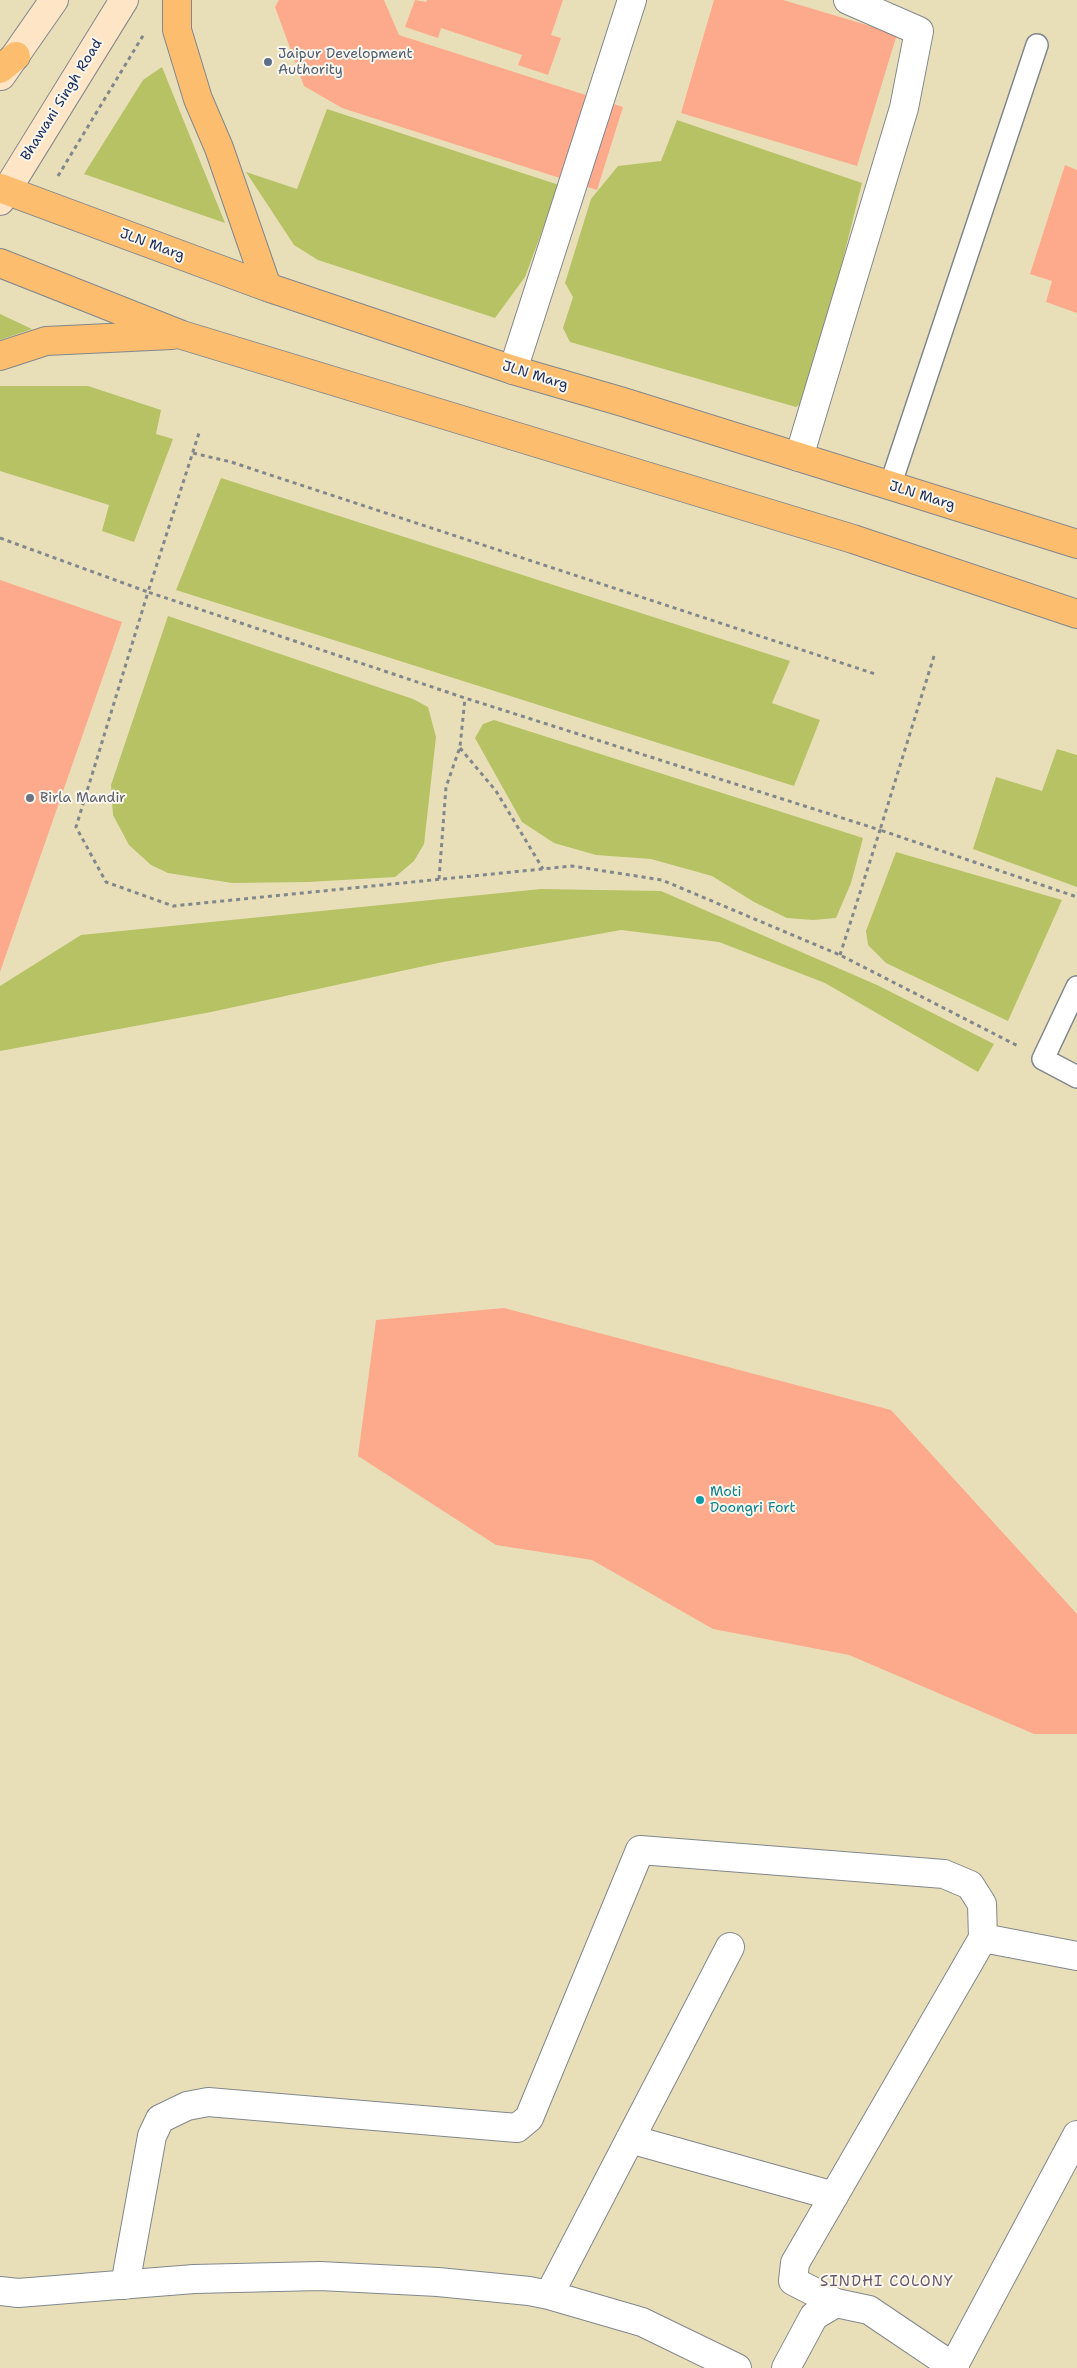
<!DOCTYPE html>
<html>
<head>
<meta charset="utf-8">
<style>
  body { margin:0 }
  canvas { display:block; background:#e8dfb9 }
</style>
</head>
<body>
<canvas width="1077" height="2368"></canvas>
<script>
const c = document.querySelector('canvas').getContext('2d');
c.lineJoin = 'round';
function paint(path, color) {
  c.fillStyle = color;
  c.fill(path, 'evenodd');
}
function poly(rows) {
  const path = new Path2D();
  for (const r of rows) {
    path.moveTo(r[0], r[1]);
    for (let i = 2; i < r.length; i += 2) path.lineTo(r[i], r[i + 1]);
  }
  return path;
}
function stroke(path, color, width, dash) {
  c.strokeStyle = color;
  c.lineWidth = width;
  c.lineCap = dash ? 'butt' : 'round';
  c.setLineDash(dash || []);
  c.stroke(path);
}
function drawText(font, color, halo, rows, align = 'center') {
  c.font = font + ' "Shantell Sans",sans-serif';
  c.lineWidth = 4;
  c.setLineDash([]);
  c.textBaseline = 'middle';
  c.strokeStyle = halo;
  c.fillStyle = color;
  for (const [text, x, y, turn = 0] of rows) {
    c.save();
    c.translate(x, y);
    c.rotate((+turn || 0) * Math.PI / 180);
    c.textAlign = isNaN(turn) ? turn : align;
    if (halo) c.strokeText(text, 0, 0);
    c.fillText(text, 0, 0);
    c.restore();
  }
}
paint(poly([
  [162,67,225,223,84,174,143,80],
  [327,109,559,185,525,277,495,318,318,260,294,245,246,172,297,189],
  [677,120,862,183,808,399,796,407,570,342,563,328,573,297,565,283,591,199,618,166,661,161],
  [0,314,32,329,0,340],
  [0,386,88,386,161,410,156,434,173,439,134,542,102,531,109,505,0,471],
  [221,478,790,661,772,703,820,720,794,786,176,590],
  [168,616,413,699,428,707,436,737,424,844,414,861,395,877,308,882,232,883,168,873,151,865,129,845,113,815,111,785],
  [494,720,863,838,851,883,836,918,813,920,787,918,754,902,712,876,651,859,596,855,554,843,522,822,475,738,483,724],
  [1057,749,1077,755,1077,887,973,849,996,777,1042,791],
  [896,852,1062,900,1008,1021,886,963,868,945,866,931],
  [541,889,661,891,877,985,994,1044,978,1072,825,983,719,942,621,930,443,962,211,1012,0,1051,0,986,81,935]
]), '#b6c264');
paint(poly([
  [279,0,384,0,399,35,623,107,597,190,342,108,304,86,275,7],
  [415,0,426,2,427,0,563,0,551,35,561,38,548,75,518,65,522,55,441,28,438,38,405,27],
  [714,0,783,0,897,34,857,166,681,113],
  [1065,165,1077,170,1077,313,1046,302,1052,281,1030,274],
  [0,580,122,622,0,972],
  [504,1308,891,1410,1077,1614,1077,1734,1034,1734,849,1655,713,1629,592,1560,496,1545,358,1456,376,1320]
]), '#fda98b');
const service = poly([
  [890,486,1037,45],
  [1077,987,1043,1059,1077,1077]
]);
const minor = poly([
  [513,370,632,0],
  [799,457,904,108,919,31,848,0],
  [630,2139,834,2196],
  [125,2285,152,2136,160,2119,187,2106,208,2102,517,2128,529,2118,640,1850,944,1874,970,1885,982,1904,983,1938,1077,1956],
  [0,2291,18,2293,194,2279,320,2276,438,2282,529,2291,549,2295,642,2322,737,2368],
  [549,2295,730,1947],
  [836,2303,793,2281,795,2263,983,1938],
  [953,2367,1077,2135],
  [786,2368,814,2316,836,2303,869,2310,955,2368]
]);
const secondary = poly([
  [1,76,54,0],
  [0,201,124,0]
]);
const primary = poly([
  [177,0,177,30,198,99,219,148,267,287],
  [0,69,16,56],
  [0,188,267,287,513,370,623,402,1077,544],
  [0,263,182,335,853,539,1077,614],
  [0,356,46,341,172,335]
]);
stroke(service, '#82878c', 24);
stroke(minor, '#82878c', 30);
stroke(secondary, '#82878c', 30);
stroke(primary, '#82878c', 30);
stroke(poly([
  [58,176,144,34],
  [193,453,231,462,875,674],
  [0,538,148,592,199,433],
  [934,656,880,830,1077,897],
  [460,748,496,791,543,869],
  [439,879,446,787,460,747,465,698],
  [840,955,880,830,465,698,148,592,76,827,106,882,173,906,572,866,662,880,840,955,1018,1046]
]), '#82878c', 3, [4, 4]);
stroke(service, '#fff', 21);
stroke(minor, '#fff', 28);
stroke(secondary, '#fee5c5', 28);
stroke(primary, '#fcbd6f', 28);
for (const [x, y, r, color] of [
  [268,62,5,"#5c6f8a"],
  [30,798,5,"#6b7280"],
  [700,1500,5,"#0f9aa8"]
]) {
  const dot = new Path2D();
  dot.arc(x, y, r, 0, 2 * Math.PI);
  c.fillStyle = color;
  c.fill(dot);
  stroke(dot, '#fbf7ec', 2);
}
drawText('14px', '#4e5e75', '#fbf7ec', [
  ["Jaipur Development",278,54],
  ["Authority",278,70]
], 'left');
drawText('14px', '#1b2f5e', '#fbf7ec', [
  ["Bhawani Singh Road",62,100,-58],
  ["JLN Marg",152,245,20],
  ["JLN Marg",535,376,17],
  ["JLN Marg",922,496,17]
]);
drawText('14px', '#5b616d', '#fbf7ec', [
  ["Birla Mandir",40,798]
], 'left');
drawText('14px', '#0d838f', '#fbf7ec', [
  ["Moti",710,1492],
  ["Doongri Fort",710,1508]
], 'left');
c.letterSpacing = '1px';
drawText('15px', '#6a5a6e', '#fbf7ec', [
  ["SINDHI COLONY",887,2282]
]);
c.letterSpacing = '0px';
</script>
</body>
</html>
